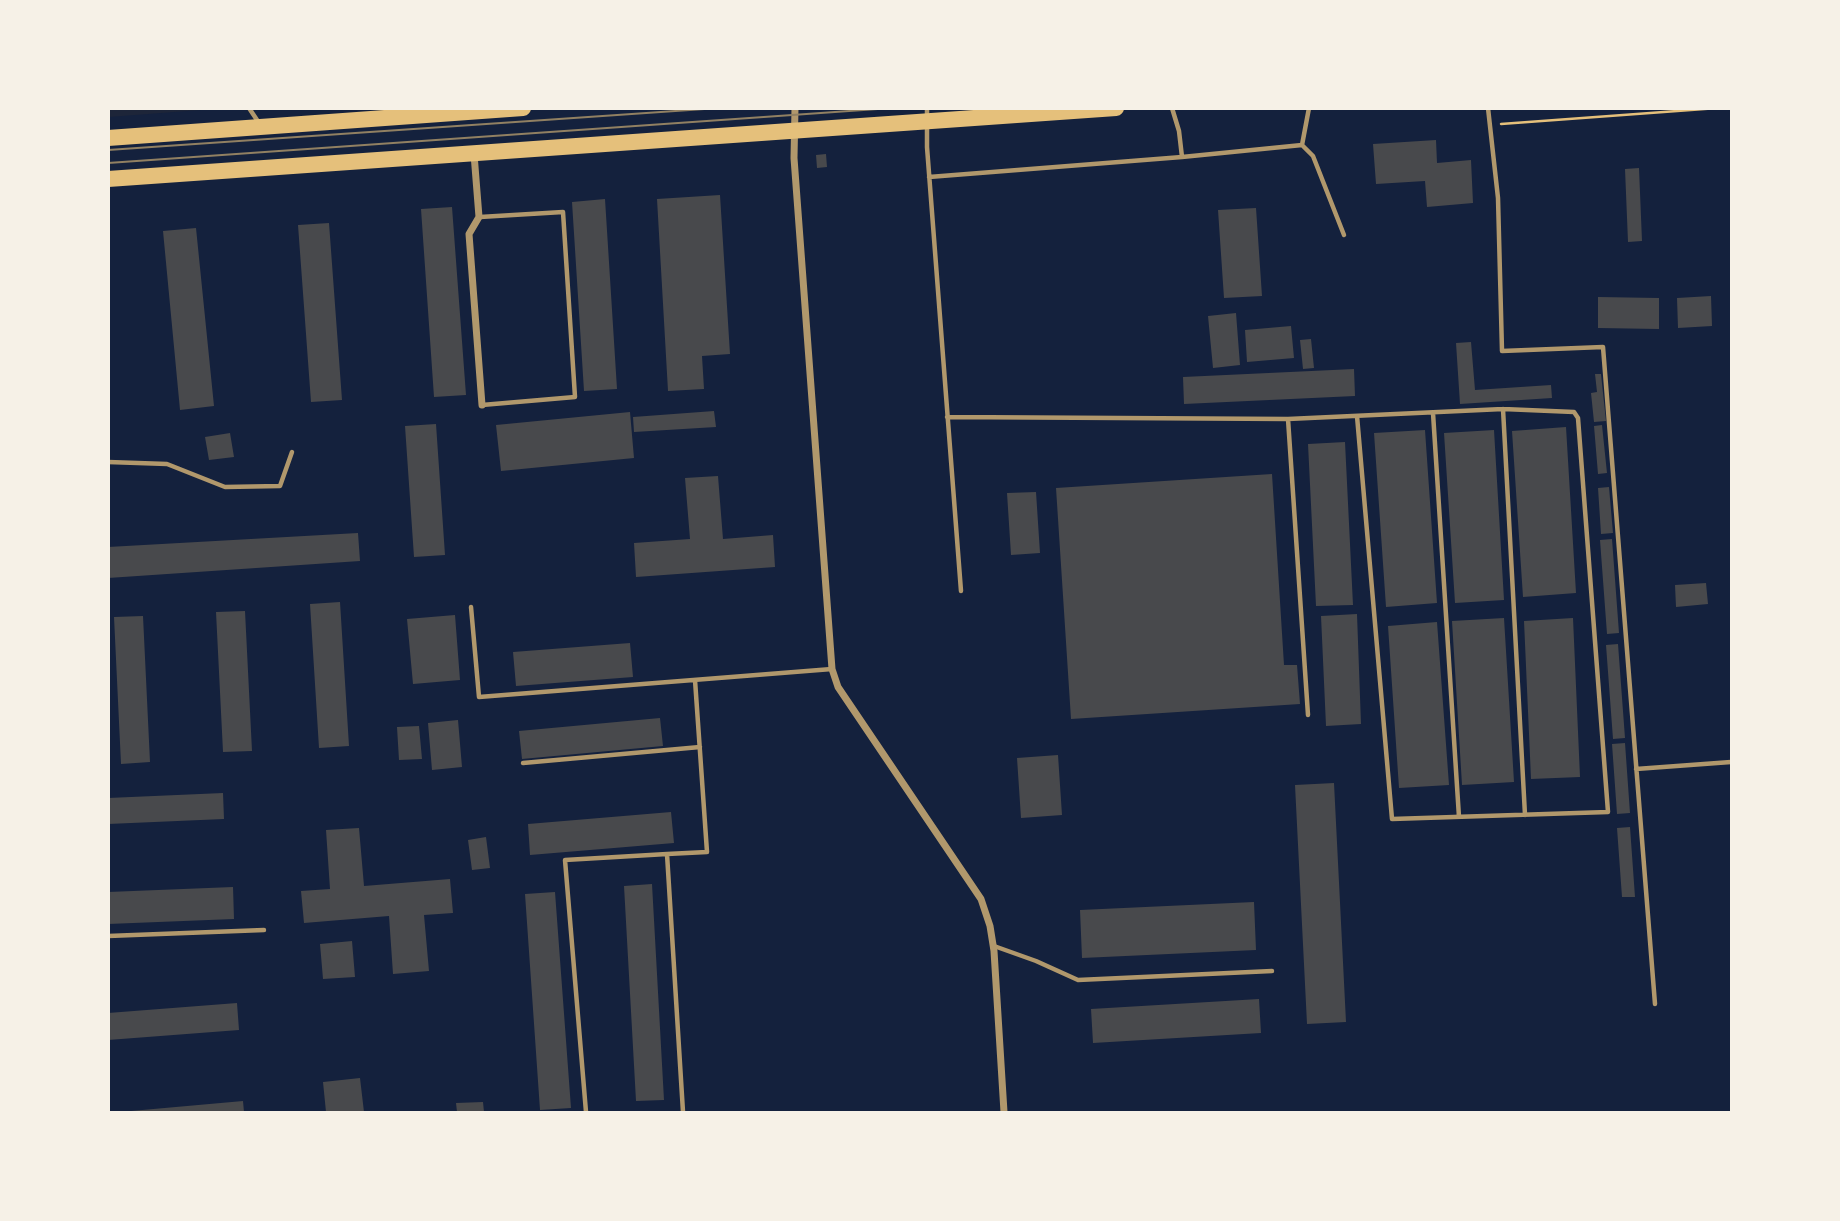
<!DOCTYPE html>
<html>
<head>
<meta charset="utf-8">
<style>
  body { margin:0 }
  #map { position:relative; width:1840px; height:1221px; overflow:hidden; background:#14213d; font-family:"IBM Plex Sans",sans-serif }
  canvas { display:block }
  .frame { position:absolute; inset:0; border:110px solid #f6f1e7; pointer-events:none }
</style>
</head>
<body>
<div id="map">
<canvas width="1840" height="1221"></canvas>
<div class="frame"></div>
</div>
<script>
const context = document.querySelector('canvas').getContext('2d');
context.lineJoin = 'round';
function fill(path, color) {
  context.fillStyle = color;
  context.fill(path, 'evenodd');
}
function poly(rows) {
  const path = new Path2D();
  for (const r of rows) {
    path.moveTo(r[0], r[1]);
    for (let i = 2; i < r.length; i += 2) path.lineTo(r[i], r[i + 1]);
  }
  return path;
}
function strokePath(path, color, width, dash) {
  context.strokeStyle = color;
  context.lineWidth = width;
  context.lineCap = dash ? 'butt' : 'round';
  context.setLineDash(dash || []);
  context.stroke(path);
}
fill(poly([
  [109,108,214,108,214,109,109,117]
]), '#1d2539');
fill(poly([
  [1436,140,1437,163,1471,160,1473,203,1427,207,1425,181,1376,184,1373,144],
  [826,154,827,167,817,168,816,155],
  [1639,168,1642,241,1628,242,1625,169],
  [720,195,730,354,702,356,704,389,668,391,657,199],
  [605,199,617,389,584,391,572,202],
  [452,207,466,395,434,397,421,209],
  [1256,208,1262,296,1224,298,1218,210],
  [329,223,342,400,311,402,298,225],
  [196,228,214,406,180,410,163,231],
  [1711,296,1712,326,1678,328,1677,298],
  [1598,297,1659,298,1659,329,1598,328],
  [1236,313,1240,365,1213,368,1208,316],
  [1291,326,1294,358,1247,362,1245,330],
  [1311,339,1314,368,1303,369,1300,340],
  [1471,342,1475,390,1551,385,1552,398,1460,404,1456,343],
  [1354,369,1355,396,1184,404,1183,377],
  [1595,374,1601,374,1606,421,1594,422,1591,393,1597,392],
  [714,411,716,427,634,432,633,417],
  [630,412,634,458,501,471,496,425],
  [436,424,445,555,414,557,405,426],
  [1602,425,1607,473,1598,474,1594,426],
  [1566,427,1576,593,1523,597,1512,431],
  [1425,430,1437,603,1386,607,1374,433],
  [1494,430,1504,600,1455,603,1444,433],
  [230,433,234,457,209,460,205,437],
  [1345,442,1353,605,1316,606,1308,444],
  [1272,474,1284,665,1297,665,1300,704,1071,719,1056,488],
  [718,476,723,539,773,535,775,567,636,577,634,543,690,539,685,478],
  [1609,487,1613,533,1601,534,1598,488],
  [1036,492,1040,553,1011,555,1007,493],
  [358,533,360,561,108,578,108,547],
  [1612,539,1619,633,1607,634,1600,540],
  [1706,583,1708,604,1676,607,1675,585],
  [340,602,349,746,319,748,310,604],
  [245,611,252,751,223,752,216,612],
  [1357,614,1361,724,1326,726,1321,616],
  [455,615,460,680,413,684,407,619],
  [143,616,150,762,121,764,114,617],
  [1504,618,1514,782,1462,785,1452,621],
  [1573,618,1580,777,1531,779,1524,621],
  [1437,622,1449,785,1399,788,1388,626],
  [630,643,633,677,516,686,513,652],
  [1618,644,1625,738,1613,739,1606,645],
  [660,718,663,746,522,759,519,731],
  [458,720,462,767,432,770,428,723],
  [419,726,422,759,399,760,397,727],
  [1625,743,1630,813,1617,814,1612,744],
  [1058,755,1062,815,1021,818,1017,758],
  [1334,783,1346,1022,1307,1024,1295,785],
  [223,793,224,819,108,824,108,798],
  [671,812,674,843,530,855,528,824],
  [1630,827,1635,897,1622,897,1617,828],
  [359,828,364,886,450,879,453,913,424,915,429,971,393,974,389,916,304,923,301,891,330,889,326,830],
  [486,837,490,868,472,870,468,840],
  [652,884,664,1100,636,1101,624,886],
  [233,887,234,919,108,924,108,892],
  [555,892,571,1108,540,1110,525,894],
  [1254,902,1256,950,1082,958,1080,910],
  [352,941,355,977,323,979,320,944],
  [1259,999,1261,1033,1093,1043,1091,1009],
  [237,1003,239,1030,108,1040,108,1013],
  [360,1078,364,1112,326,1112,323,1082],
  [243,1101,244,1112,131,1112,131,1111],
  [483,1102,484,1112,457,1112,456,1103]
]), '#48494c');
strokePath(poly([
  [1501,124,1718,108]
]), '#e5c07b', 2.5);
strokePath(poly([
  [249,108,259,123],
  [927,108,927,147,961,591],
  [1172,108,1179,131,1182,157,1302,145,1313,156,1344,235],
  [1488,108,1498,198,1502,351,1603,347,1655,1004],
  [1302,145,1309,108],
  [929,177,1182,157],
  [480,217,563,212,575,397,482,405],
  [1503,409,1525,815],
  [1433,413,1459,817],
  [947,417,1288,419,1503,409,1574,412,1578,418,1608,812,1392,819,1357,416],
  [1288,419,1308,715],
  [108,462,167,464,225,487,280,486,292,452],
  [471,607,479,697,832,669],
  [523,763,700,747],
  [1636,769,1731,762],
  [667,854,707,852,695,680],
  [108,936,264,930],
  [994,946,1036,961,1078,980,1272,971],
  [586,1112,565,860,667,854,683,1112]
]), '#b1986c', 4.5);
strokePath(poly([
  [795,108,794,158,832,669,838,687,981,899,990,926,994,951,1004,1112],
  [474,154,479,217,469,234,482,405]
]), '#b1986c', 7);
strokePath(poly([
  [108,138,523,108],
  [108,179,1116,108]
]), '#e5c07b', 16);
strokePath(poly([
  [108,150,719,108],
  [108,163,892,108]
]), '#918062', 2);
</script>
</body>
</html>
